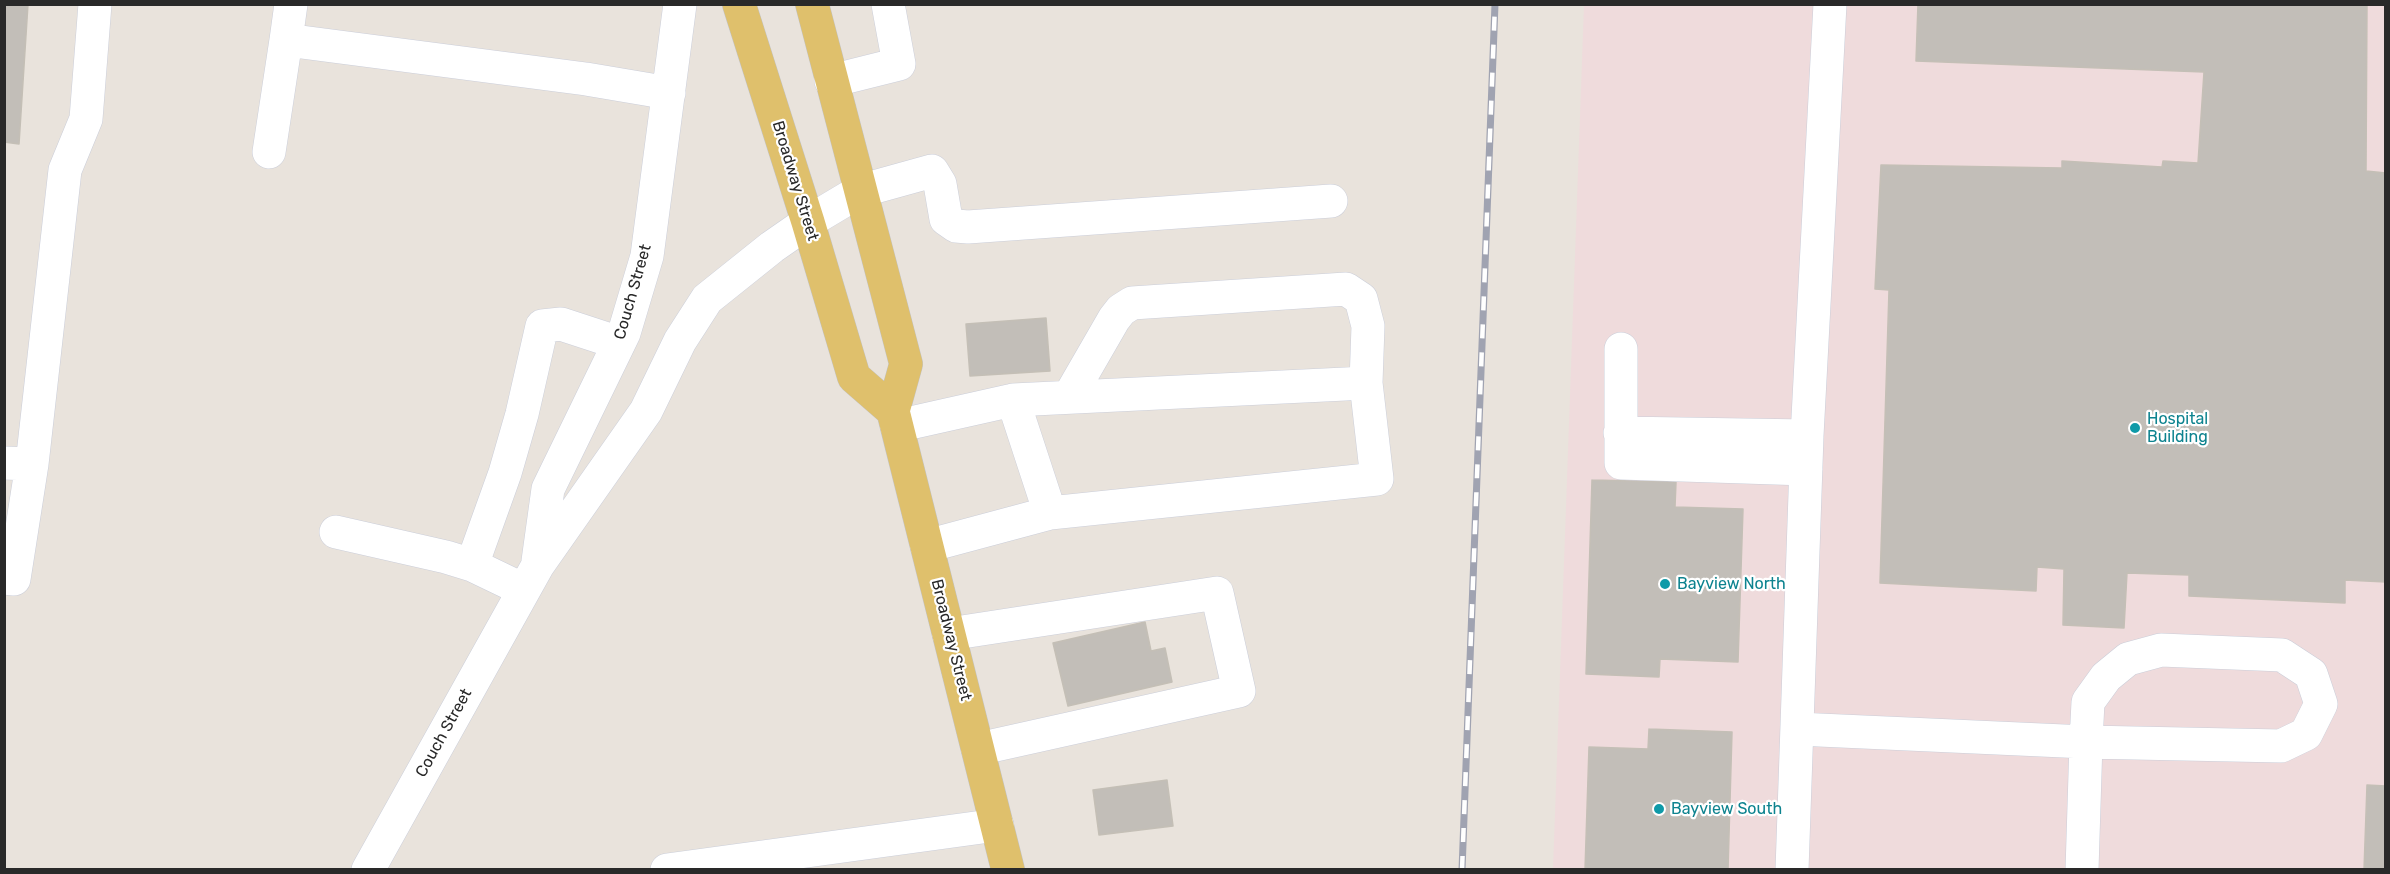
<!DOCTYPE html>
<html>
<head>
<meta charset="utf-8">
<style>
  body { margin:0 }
  #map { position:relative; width:2390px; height:874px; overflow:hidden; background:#e9e3dc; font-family:Rubik,sans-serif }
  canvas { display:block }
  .frame { position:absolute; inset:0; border:6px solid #292929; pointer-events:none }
</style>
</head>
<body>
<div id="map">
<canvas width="2390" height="874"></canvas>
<div class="frame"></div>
</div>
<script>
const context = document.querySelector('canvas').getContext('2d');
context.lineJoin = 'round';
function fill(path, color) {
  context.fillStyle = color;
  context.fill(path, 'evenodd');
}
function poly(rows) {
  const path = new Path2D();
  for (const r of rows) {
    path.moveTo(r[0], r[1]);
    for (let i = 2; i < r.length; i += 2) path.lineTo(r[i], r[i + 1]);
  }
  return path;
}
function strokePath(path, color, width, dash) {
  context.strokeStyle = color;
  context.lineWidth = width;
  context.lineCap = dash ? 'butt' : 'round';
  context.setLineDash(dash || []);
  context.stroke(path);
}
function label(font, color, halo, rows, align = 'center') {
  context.font = font + ' Rubik,sans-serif';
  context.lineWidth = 4.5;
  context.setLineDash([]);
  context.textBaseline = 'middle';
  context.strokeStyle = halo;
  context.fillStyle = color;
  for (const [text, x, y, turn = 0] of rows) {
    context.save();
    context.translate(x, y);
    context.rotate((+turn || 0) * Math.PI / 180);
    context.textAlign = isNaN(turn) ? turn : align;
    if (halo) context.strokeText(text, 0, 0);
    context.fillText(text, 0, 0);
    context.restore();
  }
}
fill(poly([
  [1584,5,2385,5,2385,869,1553,869]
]), '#efdbdc');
const building = poly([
  [4,4,28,4,19,144,4,142,4,4],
  [1918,4,2367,4,2366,171,2386,173,2386,582,2345,580,2345,603,2189,596,2189,575,2127,573,2124,628,2063,625,2064,569,2037,567,2036,591,1880,583,1889,290,1875,289,1881,165,2062,168,2062,161,2162,167,2163,161,2198,163,2204,72,1916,61,1918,4],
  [1046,318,1050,371,970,376,966,324,1046,318],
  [1592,480,1676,482,1675,507,1743,509,1738,662,1660,659,1659,677,1586,674,1592,480],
  [1145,622,1151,651,1165,648,1172,682,1068,706,1053,643,1145,622],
  [1649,729,1732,732,1728,870,1585,870,1589,747,1648,749,1649,729],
  [1167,780,1173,826,1099,835,1093,790,1167,780],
  [2367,785,2386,786,2386,870,2364,870,2367,785]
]);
fill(building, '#c2beb8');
strokePath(building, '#c4bfb6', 1.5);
const minor = poly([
  [286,40,291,4],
  [831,81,899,64,888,4],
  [269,152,286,40,586,79,669,93],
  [1621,349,1621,463,1806,469],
  [1069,397,1114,319,1121,310,1132,303,1346,289,1361,299,1368,326,1366,383],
  [1013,400,1366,383,1377,479,1050,513],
  [897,426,1013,400,1050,513,927,546],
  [1620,433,1807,436],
  [4,463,32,464],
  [336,532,446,557,472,565,524,590],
  [538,561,548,489,624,333,647,256,680,4],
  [472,565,505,473,522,414,542,326,561,324,619,343],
  [4,578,14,579,32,464,65,170,86,119,95,4],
  [949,634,1217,593,1239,691,978,749],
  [1797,729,2086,742,2281,746,2306,734,2321,704,2311,674,2282,655,2161,650,2128,659,2106,677,2088,702,2086,742,2082,870],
  [368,870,538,565,646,411,680,341,707,299,772,247,808,222,860,191,932,171,940,184,946,219,956,226,968,227,1331,201],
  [667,870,997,825],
  [1792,870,1807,436,1830,4]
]);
const major = poly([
  [739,4,808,222,854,377,893,411],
  [812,4,906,364,893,411,1008,870]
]);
strokePath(minor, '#cbced9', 34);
strokePath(major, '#c3c3c3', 34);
strokePath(minor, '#fff', 33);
strokePath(major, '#dfc06c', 33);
const rail = poly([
  [1462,870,1495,4]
]);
strokePath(rail, '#a0a3b1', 7);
strokePath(rail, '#fff', 4.5, [14]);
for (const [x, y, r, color] of [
  [2135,428,6,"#0f9aa8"],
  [1665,584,6,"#0f9aa8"],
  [1659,809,6,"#0f9aa8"]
]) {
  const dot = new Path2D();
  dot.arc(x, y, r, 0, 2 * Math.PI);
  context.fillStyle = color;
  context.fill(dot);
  strokePath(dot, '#fff', 2);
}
label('16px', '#292929', '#fff', [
  ["Broadway Street",795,181,73],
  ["Couch Street",633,292,-74],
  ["Broadway Street",951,640,76],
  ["Couch Street",444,733,-61]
]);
label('16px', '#0d838f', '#fff', [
  ["Hospital",2147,419],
  ["Building",2147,437],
  ["Bayview North",1677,584],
  ["Bayview South",1671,809]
], 'left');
</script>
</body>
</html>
